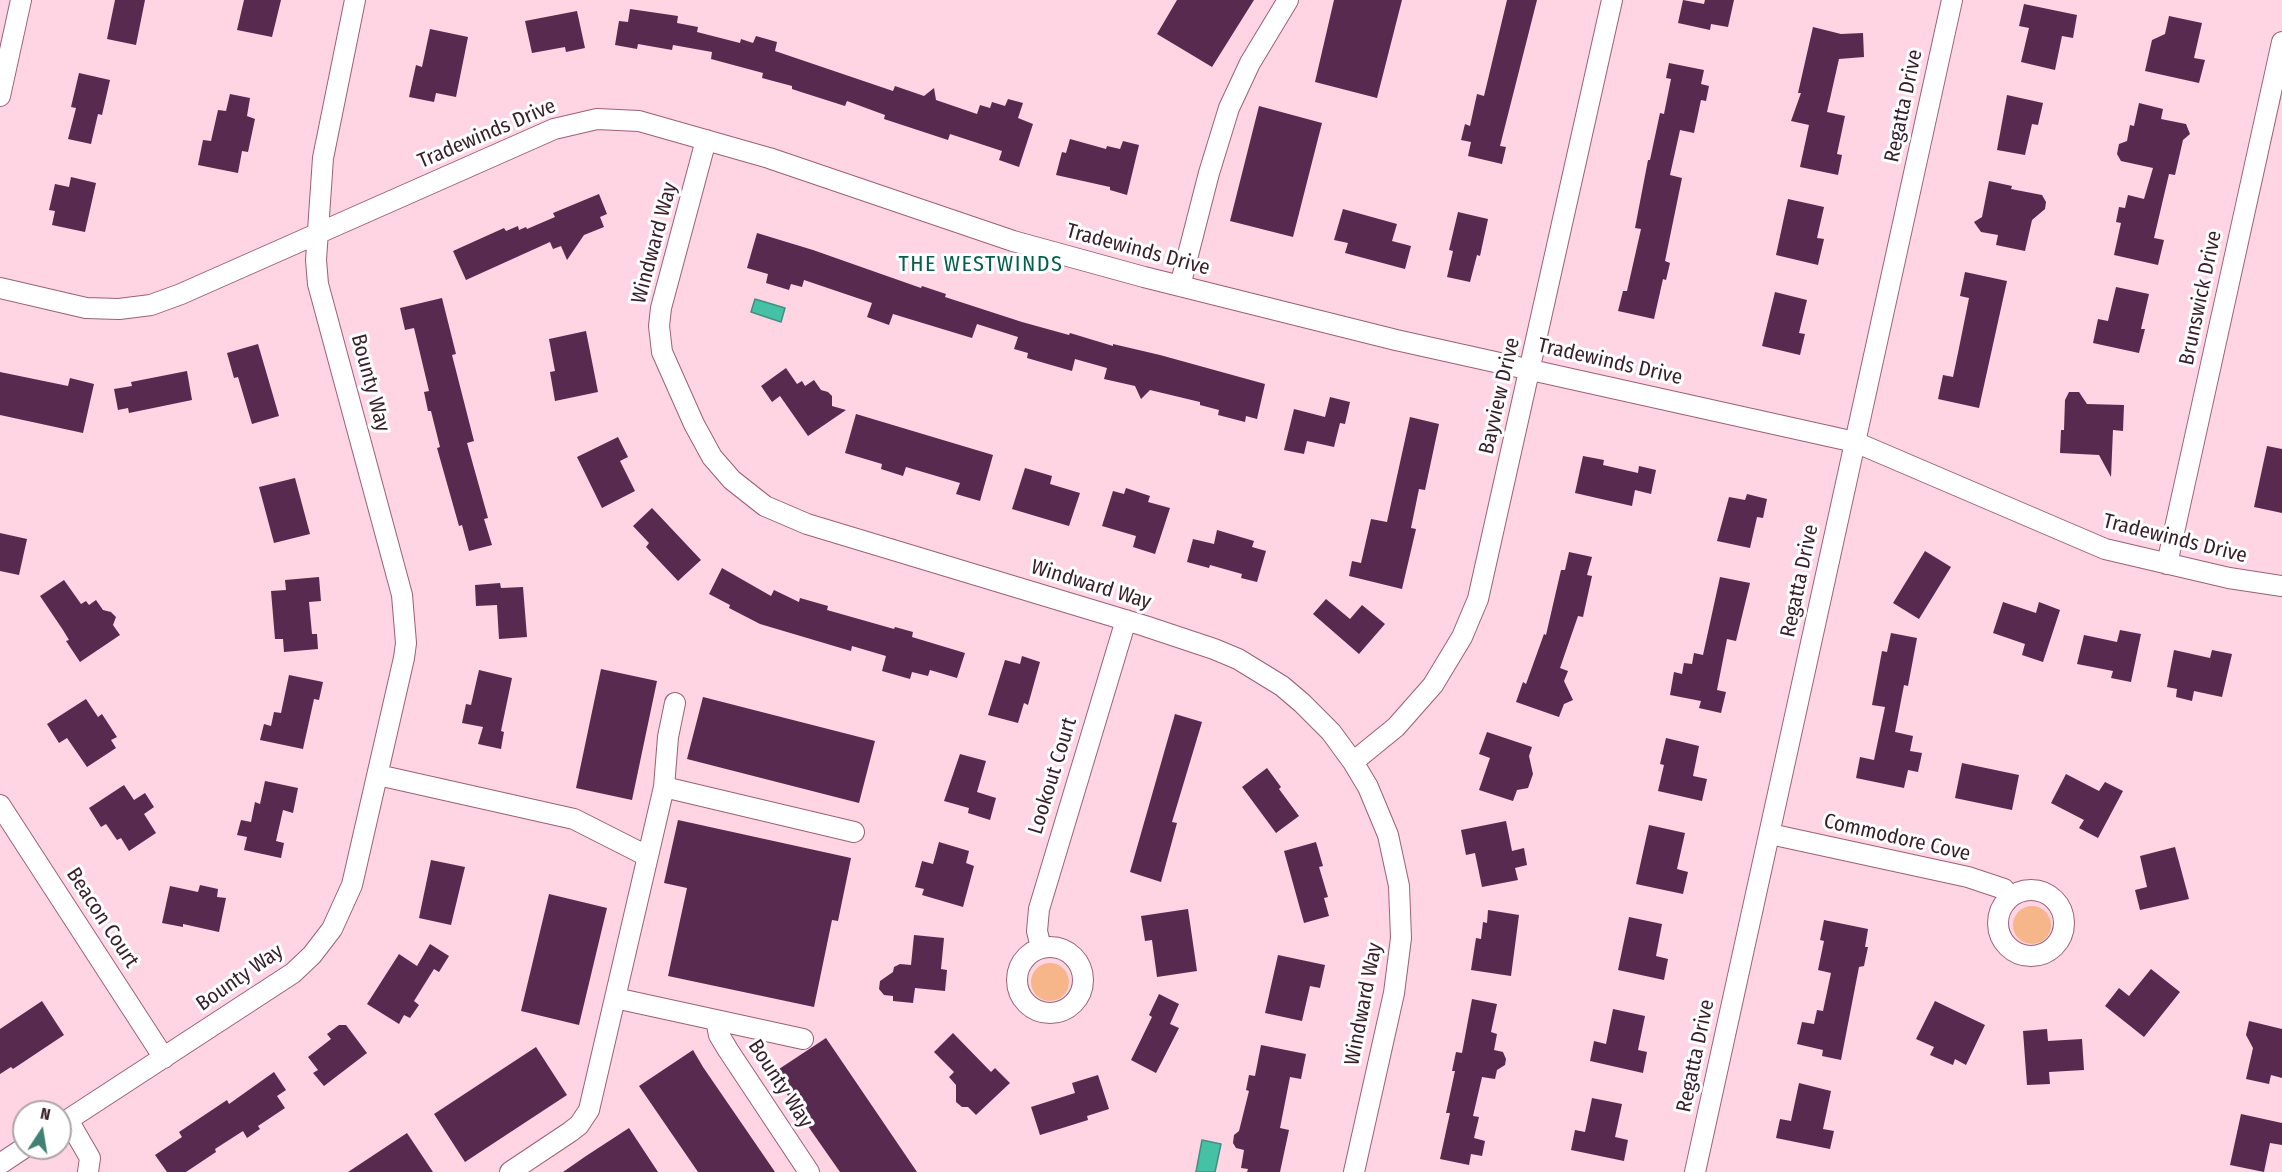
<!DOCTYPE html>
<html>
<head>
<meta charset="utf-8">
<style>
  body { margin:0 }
  #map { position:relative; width:2282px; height:1172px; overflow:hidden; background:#ffd4e3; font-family:"Fira Sans Condensed",sans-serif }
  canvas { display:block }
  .north { position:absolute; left:12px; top:1100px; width:60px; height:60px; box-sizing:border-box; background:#fff; border:2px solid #afa5a9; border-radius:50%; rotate:12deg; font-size:16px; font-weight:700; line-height:24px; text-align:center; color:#381e28 }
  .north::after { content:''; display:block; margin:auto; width:21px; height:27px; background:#408171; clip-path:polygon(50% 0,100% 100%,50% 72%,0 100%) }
</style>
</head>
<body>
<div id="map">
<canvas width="2282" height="1172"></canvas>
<div class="north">N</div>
</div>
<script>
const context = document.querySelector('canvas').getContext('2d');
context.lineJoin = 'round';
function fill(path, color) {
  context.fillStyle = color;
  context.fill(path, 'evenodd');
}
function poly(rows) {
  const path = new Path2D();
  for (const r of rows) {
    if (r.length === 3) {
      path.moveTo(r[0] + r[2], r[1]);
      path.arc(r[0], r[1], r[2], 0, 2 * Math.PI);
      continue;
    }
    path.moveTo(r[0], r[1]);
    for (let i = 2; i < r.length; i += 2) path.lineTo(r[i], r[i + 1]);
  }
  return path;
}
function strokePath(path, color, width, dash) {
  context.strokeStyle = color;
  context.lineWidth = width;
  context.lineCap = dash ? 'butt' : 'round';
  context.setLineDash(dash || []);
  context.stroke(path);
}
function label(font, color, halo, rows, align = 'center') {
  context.font = font + ' "Fira Sans Condensed",sans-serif';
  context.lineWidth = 6;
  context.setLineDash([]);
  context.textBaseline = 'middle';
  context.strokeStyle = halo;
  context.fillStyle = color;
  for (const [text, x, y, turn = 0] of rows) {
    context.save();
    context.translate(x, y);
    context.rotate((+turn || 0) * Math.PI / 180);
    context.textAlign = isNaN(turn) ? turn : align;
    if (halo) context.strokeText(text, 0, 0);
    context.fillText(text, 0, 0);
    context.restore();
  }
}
fill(poly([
  [2032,925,19],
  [1050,982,19]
]), '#f7b68a');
const water = poly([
  [755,299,785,308,781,322,751,312,755,299],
  [1202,1140,1221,1144,1215,1172,1196,1172,1202,1140]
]);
fill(water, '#45c1a5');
strokePath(water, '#419080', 1.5);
fill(poly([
  [115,0,145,0,136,45,107,39],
  [244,0,281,0,272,37,237,30],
  [1177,0,1254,0,1212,67,1157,34],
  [1334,0,1402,0,1377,98,1315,82],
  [1507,0,1537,0,1500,146,1506,147,1502,164,1468,156,1471,142,1461,140,1465,124,1470,126,1477,94,1484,96],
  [1683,0,1704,4,1705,0,1734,0,1728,27,1711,24,1710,30,1678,23],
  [2024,4,2077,15,2073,38,2062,36,2055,70,2021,62,2029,28,2019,26],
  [630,9,678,16,677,23,698,27,697,32,740,43,741,39,753,43,756,36,777,42,775,51,893,91,895,86,924,96,934,88,936,100,977,114,980,105,990,108,992,102,1005,106,1008,99,1023,103,1018,118,1033,124,1019,167,999,160,1002,151,950,134,948,140,884,119,885,115,847,101,845,106,801,92,792,89,792,86,762,78,763,73,711,59,712,52,673,45,672,50,638,44,637,49,615,45,619,21,628,22],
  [577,11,585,48,566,52,565,47,532,53,525,21],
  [2169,16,2202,23,2194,58,2205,60,2199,83,2145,71,2152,40,2165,34],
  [1813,27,1841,34,1863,33,1864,57,1839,59,1827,112,1845,116,1837,154,1842,155,1838,175,1800,167,1809,125,1791,121,1801,93,1798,93],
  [430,29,468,37,456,97,436,93,434,102,409,97,416,65,422,67],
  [1669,63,1704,70,1701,84,1709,86,1706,101,1701,100,1694,133,1680,130,1670,175,1682,178,1665,261,1670,263,1666,280,1663,279,1654,319,1618,311,1623,291,1627,291,1641,229,1635,228,1648,160,1650,160,1660,113,1664,114,1671,79,1666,78],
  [79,73,110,80,102,115,98,114,91,144,68,139,76,108,71,107],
  [230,94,250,98,247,116,255,119,248,152,242,151,238,173,198,165,203,140,211,141,218,110,226,111],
  [2007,95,2043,103,2038,125,2032,124,2025,155,1997,150],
  [2139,103,2163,109,2161,119,2186,124,2190,134,2183,140,2175,175,2169,174,2154,238,2164,240,2158,265,2114,255,2121,223,2116,222,2119,207,2125,208,2128,195,2144,199,2153,168,2121,161,2117,154,2119,144,2127,141,2130,125,2134,126],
  [1259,106,1322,123,1293,237,1230,221],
  [1070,139,1106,149,1107,146,1120,149,1123,141,1139,145,1127,195,1110,190,1110,187,1056,175,1062,152,1066,153],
  [71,177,96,183,85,232,52,225,55,211,49,210,55,184,69,187],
  [1989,181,2012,186,2011,189,2042,195,2046,202,2045,209,2032,220,2025,251,1996,245,1998,235,1981,232,1974,222,1982,217],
  [599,194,607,214,600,217,604,227,584,235,567,260,561,246,553,249,550,242,466,280,453,251,504,228,506,231,518,226,519,230,526,227,527,229,555,217,553,213],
  [1788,199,1824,207,1817,238,1824,239,1818,265,1776,255],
  [1343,209,1397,224,1392,241,1411,246,1405,269,1345,253,1348,243,1334,240],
  [1458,212,1488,219,1480,256,1477,255,1470,282,1447,277,1453,251,1449,250],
  [757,233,813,250,921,288,922,286,946,294,945,297,1022,322,1069,335,1070,333,1113,346,1113,344,1160,355,1265,384,1257,419,1246,416,1245,422,1218,415,1219,410,1200,405,1200,402,1150,390,1141,399,1135,386,1104,379,1107,368,1075,359,1072,371,1027,358,1028,353,1014,349,1018,337,977,324,972,338,893,314,889,325,867,317,872,303,804,280,802,287,791,284,789,290,766,283,768,274,747,268],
  [1965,272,2007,281,1979,408,1938,399,1943,375,1953,377,1959,348,1969,298,1960,296],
  [2116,287,2149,294,2141,329,2145,329,2139,353,2093,343,2098,319,2108,321],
  [1775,292,1807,300,1799,333,1805,334,1800,355,1762,346],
  [442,298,456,354,452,355,474,441,467,443,488,518,484,519,492,545,469,551,462,525,459,526,437,448,440,447,431,411,428,411,424,392,429,391,414,328,405,330,400,308],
  [586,331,598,392,555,401,550,372,555,371,549,339],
  [258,344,279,416,252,424,238,377,234,378,227,353],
  [786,368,797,384,802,381,805,386,814,380,821,390,828,392,832,396,832,406,846,410,808,436,780,396,772,402,761,386],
  [187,371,192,400,129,413,128,408,118,410,114,389,132,386,131,382],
  [0,372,68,386,70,378,94,384,83,433,0,415],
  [2069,392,2079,392,2087,404,2124,405,2123,431,2113,430,2111,477,2099,455,2060,453,2061,430,2064,430,2065,400],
  [1330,397,1350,402,1345,424,1340,423,1334,447,1307,441,1304,454,1284,450,1294,409,1325,417],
  [856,414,993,455,980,501,956,494,960,483,906,467,903,476,881,469,882,464,845,453],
  [1410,417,1439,424,1425,490,1419,489,1411,528,1416,529,1402,589,1349,576,1352,561,1361,563,1371,519,1387,522],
  [618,437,628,457,620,461,635,491,602,508,577,457],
  [2267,446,2282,449,2282,513,2254,507],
  [1583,456,1604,460,1603,465,1638,473,1639,466,1656,470,1651,494,1635,490,1632,506,1575,493],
  [1025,468,1052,476,1050,484,1080,493,1069,526,1012,509],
  [295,478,310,534,274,543,259,487],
  [1126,488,1150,496,1148,502,1170,508,1155,554,1133,547,1136,536,1102,526,1113,491,1124,494],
  [1747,494,1767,499,1763,518,1757,517,1750,548,1717,541,1729,497,1745,500],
  [652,508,701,560,678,581,646,547,649,543,633,526],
  [1217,530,1254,541,1252,547,1266,551,1257,582,1241,578,1242,574,1210,565,1209,568,1187,562,1193,539,1214,544],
  [0,533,27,539,19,575,0,571],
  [1925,551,1951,567,1919,619,1893,603],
  [1569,552,1592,557,1587,575,1592,576,1583,617,1578,616,1560,668,1568,671,1564,681,1573,700,1564,704,1559,717,1516,702,1523,682,1526,684,1544,634,1546,635,1561,570,1565,570],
  [722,568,771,596,774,590,799,602,800,598,828,606,827,610,894,629,895,627,913,632,912,637,965,653,957,678,930,670,928,676,912,672,910,679,882,671,886,656,852,646,851,651,760,624,729,608,730,605,709,594],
  [319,577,321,601,309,602,312,634,317,634,318,649,284,652,283,639,275,639,271,591,286,590,285,580],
  [1720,577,1750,583,1736,641,1727,639,1717,690,1726,692,1721,713,1699,708,1701,701,1670,695,1674,672,1682,674,1684,663,1692,664,1694,653,1703,655],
  [64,580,81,604,86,601,89,605,96,600,103,610,111,612,116,617,113,625,120,635,80,662,66,641,69,640,63,630,40,596],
  [500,583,501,588,523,587,527,637,499,639,497,605,476,606,475,585],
  [1326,599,1350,619,1362,605,1385,624,1359,654,1313,614],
  [2003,602,2036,613,2039,602,2060,610,2043,662,2022,655,2025,644,1993,633],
  [2120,630,2141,634,2131,682,2111,678,2113,671,2077,664,2084,635,2117,642],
  [1891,633,1917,638,1908,686,1904,685,1895,732,1913,736,1910,751,1922,753,1918,772,1908,770,1904,788,1856,778,1860,757,1874,760,1885,707,1872,705,1882,651,1887,652],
  [2174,650,2210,658,2212,650,2232,654,2222,697,2194,691,2192,701,2176,697,2177,689,2167,687],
  [1022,656,1040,662,1028,705,1024,703,1018,723,988,715,1005,660,1020,664],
  [601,669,657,681,632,800,576,788],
  [479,670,512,678,501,731,504,732,501,749,478,744,483,727,462,723,466,704,471,705],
  [289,675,323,682,319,700,314,699,303,749,260,740,264,724,271,726,274,712,281,713],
  [703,697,875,741,859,803,687,759],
  [86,699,98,717,102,714,117,737,111,740,116,748,87,767,67,738,59,743,47,724],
  [1175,714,1202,722,1172,822,1177,823,1161,882,1130,872],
  [1487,732,1532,747,1529,756,1533,774,1528,788,1517,790,1513,801,1479,790,1490,758,1479,754],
  [1666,738,1699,746,1693,776,1707,779,1702,801,1658,791,1664,765,1660,764],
  [960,754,986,761,977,792,996,798,990,820,968,813,969,808,944,801],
  [1962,763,2019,775,2012,810,1955,798],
  [1267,768,1281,787,1279,789,1299,816,1276,833,1242,787],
  [2066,774,2099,791,2105,782,2123,791,2098,838,2079,828,2084,820,2051,803],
  [265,781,298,788,293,813,283,810,276,841,284,843,281,858,244,850,247,837,237,835,241,820,251,822,255,802,260,804],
  [124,785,134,800,145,793,154,807,144,814,156,833,129,851,121,838,117,840,106,824,101,827,89,808],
  [678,820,851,858,838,921,832,920,814,1007,668,976,687,888,664,883],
  [1506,821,1512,851,1524,848,1527,865,1515,868,1518,880,1482,887,1475,853,1466,855,1461,830],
  [1649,825,1685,833,1677,869,1688,872,1683,894,1636,884],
  [939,842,969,851,966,863,974,866,963,907,922,895,924,889,915,887,922,861,933,864],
  [1316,842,1323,866,1319,867,1328,897,1324,898,1329,916,1304,923,1284,851],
  [2175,847,2189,899,2140,910,2135,890,2147,887,2140,856],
  [431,860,465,867,451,925,419,918],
  [200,885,218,889,217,897,226,898,219,932,183,924,183,927,162,923,170,886,198,892],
  [549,894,607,908,579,1025,521,1011],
  [1188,909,1197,971,1157,977,1152,940,1145,941,1141,916],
  [1488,910,1519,915,1511,976,1471,970,1476,938,1481,939,1483,922,1487,923],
  [1629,917,1662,924,1656,956,1668,959,1664,980,1618,970],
  [1824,920,1868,929,1865,947,1868,947,1864,966,1859,967,1841,1060,1822,1056,1823,1050,1797,1044,1802,1022,1814,1024,1817,1010,1823,1011,1831,973,1818,970,1824,941,1820,940],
  [914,935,944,938,941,969,947,970,945,991,915,988,913,1003,893,1001,893,996,884,995,879,989,880,981,893,972,894,967,900,964,911,965],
  [430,944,449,956,439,972,434,969,414,1001,419,1005,410,1018,404,1015,399,1024,367,1004,399,954,417,966],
  [1278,955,1325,965,1320,988,1310,986,1302,1021,1265,1013],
  [2151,969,2180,992,2144,1037,2105,1006,2119,988,2129,996],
  [1159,994,1179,1004,1170,1024,1179,1028,1156,1073,1131,1060,1152,1017,1149,1015],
  [1472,999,1497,1004,1491,1032,1497,1034,1494,1050,1503,1052,1506,1059,1505,1065,1497,1070,1495,1079,1482,1077,1473,1116,1479,1117,1474,1138,1485,1141,1482,1156,1471,1154,1469,1165,1440,1159,1450,1113,1446,1113,1455,1071,1452,1071,1456,1052,1462,1053],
  [42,1001,64,1035,13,1069,11,1067,0,1074,0,1029],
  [1935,1001,1985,1025,1966,1065,1955,1059,1953,1065,1930,1055,1934,1047,1916,1039],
  [1613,1009,1645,1016,1638,1050,1647,1052,1643,1073,1590,1061,1594,1041,1606,1044],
  [2249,1021,2282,1029,2282,1078,2271,1075,2269,1084,2246,1079,2253,1048,2246,1035],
  [339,1025,346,1025,367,1053,324,1086,313,1073,318,1070,308,1057,331,1039,327,1034],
  [2047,1029,2048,1041,2082,1039,2084,1070,2049,1072,2050,1084,2027,1085,2023,1031],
  [953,1033,991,1072,995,1068,1010,1083,976,1115,968,1107,962,1107,956,1102,956,1085,949,1077,954,1072,934,1052],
  [826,1038,917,1172,840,1172,812,1132,773,1073],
  [1261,1045,1306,1054,1301,1079,1290,1077,1280,1128,1289,1130,1280,1172,1247,1172,1248,1169,1241,1168,1244,1150,1236,1148,1233,1143,1234,1135,1239,1131,1249,1091,1246,1090,1249,1075,1255,1076],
  [536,1047,567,1095,465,1162,434,1114],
  [693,1050,703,1067,775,1172,698,1172,639,1086],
  [274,1072,286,1090,277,1096,285,1108,258,1126,260,1129,247,1138,243,1131,215,1149,216,1152,186,1172,167,1172,155,1155,182,1137,179,1132,227,1100,229,1104],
  [1098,1075,1109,1109,1087,1116,1088,1120,1040,1135,1031,1107,1075,1093,1072,1083],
  [1799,1083,1831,1091,1823,1129,1834,1131,1830,1149,1776,1138,1780,1119,1791,1121],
  [1592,1098,1622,1104,1615,1137,1628,1140,1624,1161,1571,1150,1575,1130,1585,1132],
  [2241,1114,2282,1123,2282,1145,2270,1143,2264,1172,2230,1165],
  [629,1128,658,1172,563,1172,586,1156],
  [407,1133,433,1172,348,1172]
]), '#582a4f');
const minor = poly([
  [0,96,21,0],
  [706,140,661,308,659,326,662,352,694,424,712,457,732,480,765,506,807,524,1145,626,1214,649,1238,659,1282,686,1302,703,1331,732,1353,762,1368,787,1388,835,1399,886,1401,938,1394,993,1354,1172],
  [1180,286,1209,173,1229,108,1250,63,1288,0],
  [0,288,86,308,119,309,151,305,181,294,554,129,597,119,639,121,769,158,1013,241,1144,277,1396,340,1855,442,2105,549,2229,578,2282,586],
  [2167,564,2282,42],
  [1353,762,1396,727,1433,685,1462,637,1478,599,1612,0],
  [378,775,574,819,647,856],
  [664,787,854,832],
  [0,805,164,1058],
  [1770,834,1968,877,2004,889,2010,897],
  [2031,923,33],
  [1050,980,33],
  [1041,948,1037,931,1039,909,1126,620],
  [615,998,803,1039],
  [716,1020,719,1035,728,1050,809,1172],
  [68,1120,90,1158,88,1172],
  [60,1125,293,973,312,955,332,929,352,885,404,658,406,643,402,595,318,284,316,260,323,158,355,0],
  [0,1164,24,1148],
  [510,1172,570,1132,579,1125,589,1110,664,787,668,737,675,703],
  [1695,1172,1952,0]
]);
strokePath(minor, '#9d5f77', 22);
strokePath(minor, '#fff', 20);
label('21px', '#381e28', '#fff', [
  ["Regatta Drive",1904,106,-78],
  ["Tradewinds Drive",487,134,-23],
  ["Windward Way",655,243,-75],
  ["Tradewinds Drive",1138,250,15],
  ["Brunswick Drive",2201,298,-78],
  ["Tradewinds Drive",1610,362,13],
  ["Bounty Way",370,383,75],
  ["Bayview Drive",1500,396,-77],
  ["Tradewinds Drive",2175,539,14],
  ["Regatta Drive",1800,581,-78],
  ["Windward Way",1091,585,17],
  ["Lookout Court",1053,776,-73],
  ["Commodore Cove",1897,838,13],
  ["Beacon Court",102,918,57],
  ["Bounty Way",240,978,-35],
  ["Windward Way",1364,1004,-79],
  ["Regatta Drive",1696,1056,-78],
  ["Bounty Way",780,1084,57]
]);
context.letterSpacing = '1.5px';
label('22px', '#055f4e', '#fff', [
  ["THE WESTWINDS",981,265]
]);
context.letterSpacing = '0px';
</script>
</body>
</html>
